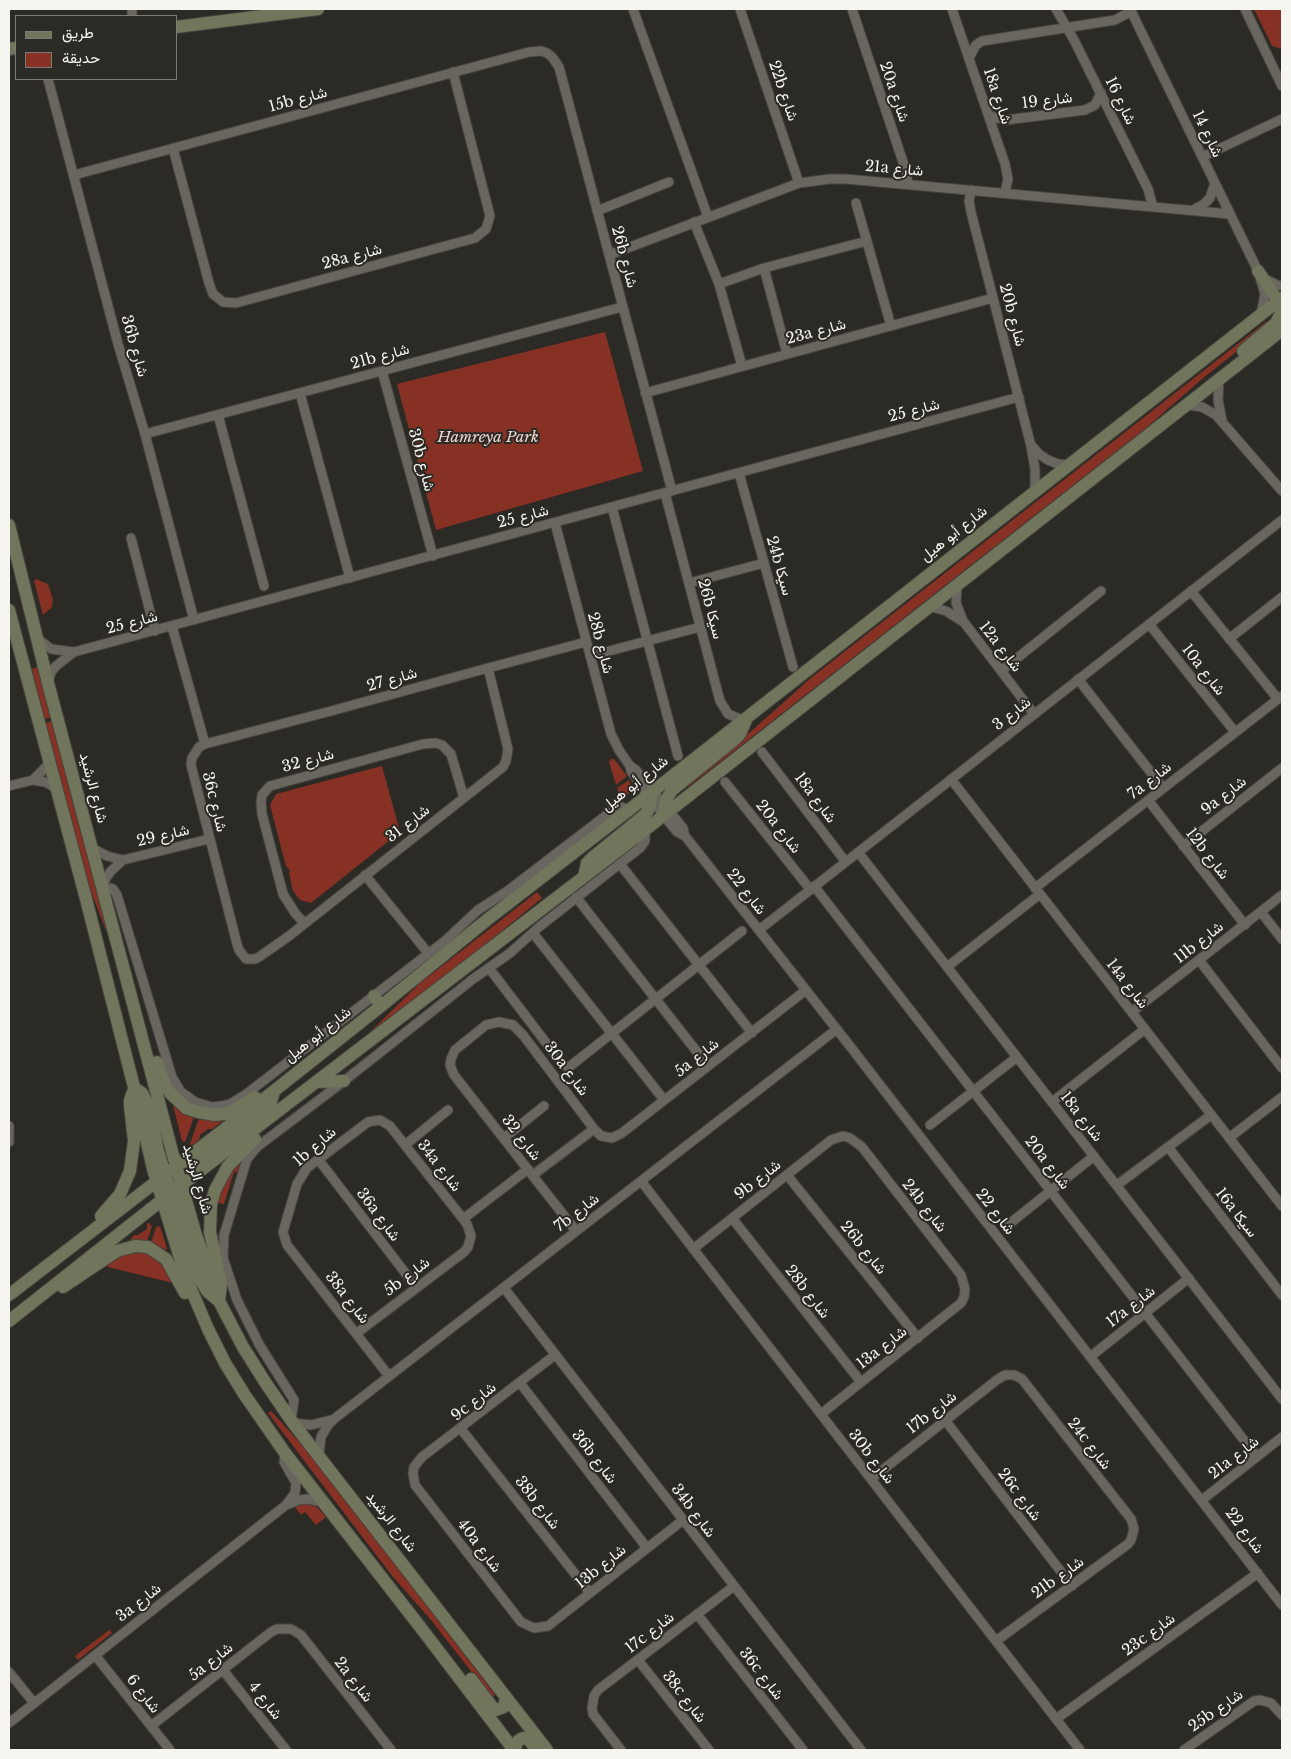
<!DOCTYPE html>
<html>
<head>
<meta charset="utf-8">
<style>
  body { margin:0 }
  #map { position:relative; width:1291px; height:1759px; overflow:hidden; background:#2c2a24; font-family:"Libre Baskerville",Vazirmatn,serif }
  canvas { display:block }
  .frame { position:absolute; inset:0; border:10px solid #f6f5f0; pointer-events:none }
  .legend { position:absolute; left:15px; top:15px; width:162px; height:65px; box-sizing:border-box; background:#2c2a24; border:1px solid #7d7b76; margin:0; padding:6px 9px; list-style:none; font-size:15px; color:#f6f5f0 }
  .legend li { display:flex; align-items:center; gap:10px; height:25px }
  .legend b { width:25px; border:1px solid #7d7b76 }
</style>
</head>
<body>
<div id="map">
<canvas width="1291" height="1759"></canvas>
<div class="frame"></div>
<ul class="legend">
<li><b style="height:6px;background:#70755b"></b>طريق</li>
<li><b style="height:14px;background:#873124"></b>حديقة</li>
</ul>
</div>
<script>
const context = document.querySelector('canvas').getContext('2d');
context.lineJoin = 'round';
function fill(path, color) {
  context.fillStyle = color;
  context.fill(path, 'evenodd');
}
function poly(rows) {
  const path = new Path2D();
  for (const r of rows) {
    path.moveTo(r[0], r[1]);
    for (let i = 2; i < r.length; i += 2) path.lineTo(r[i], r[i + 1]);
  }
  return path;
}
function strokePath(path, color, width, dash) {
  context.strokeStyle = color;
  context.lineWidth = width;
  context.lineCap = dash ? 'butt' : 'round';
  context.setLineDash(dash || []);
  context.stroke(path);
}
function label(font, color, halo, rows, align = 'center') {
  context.font = font + ' "Libre Baskerville",Vazirmatn,serif';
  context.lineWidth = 4;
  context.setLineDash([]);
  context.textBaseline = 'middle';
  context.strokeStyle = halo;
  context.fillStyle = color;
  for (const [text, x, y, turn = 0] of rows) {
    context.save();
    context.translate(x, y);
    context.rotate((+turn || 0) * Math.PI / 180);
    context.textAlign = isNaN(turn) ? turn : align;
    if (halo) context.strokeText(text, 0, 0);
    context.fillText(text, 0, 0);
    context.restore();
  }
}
fill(poly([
  [1254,9,1282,9,1282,49,1272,46],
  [1267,321,1270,325,1202,379,1146,428,688,787,686,784,747,735,812,677],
  [605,332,643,471,436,530,397,384],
  [36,579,48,584,53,600,52,607,43,615,34,581],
  [38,667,52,717,45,719,32,669],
  [52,721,109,938,90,889,45,723],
  [611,759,614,759,627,776,616,785,609,762],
  [382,766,400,832,311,903,300,900,293,891,289,873,290,870,286,866,270,805,276,794],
  [629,780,631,785,630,791,626,798,621,799,620,798,617,788],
  [537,892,542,898,443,979,365,1039,367,1035,419,984],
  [173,1105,194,1117,185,1142,182,1141],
  [199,1118,213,1121,224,1120,212,1129,208,1129,200,1135,199,1140,191,1146,190,1144],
  [245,1156,238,1174,235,1171,233,1175,224,1204,217,1203,227,1176],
  [149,1223,152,1226,147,1241,130,1240,134,1235,138,1235,147,1229,147,1224],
  [160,1226,167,1249,166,1250,151,1243,156,1227],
  [134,1251,146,1253,160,1262,173,1283,108,1267,106,1264,117,1257],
  [271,1411,313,1457,342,1494,495,1695,492,1698,431,1620,393,1577,309,1467,268,1413],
  [303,1504,315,1505,326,1517,316,1525,305,1512,301,1515,295,1507],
  [109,1630,112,1633,78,1660,75,1656]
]), '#873124');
const street = poly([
  [132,9,132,16],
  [633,9,708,217],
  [740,9,799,183],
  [852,9,906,171,908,184],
  [952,9,1005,164,1008,179,1005,193],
  [1056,9,1074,40,1148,189,1153,207],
  [1130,9,1258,271,1265,294,1261,314],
  [1245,9,1282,86],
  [969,58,976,45,982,41,1115,20,1132,11],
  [48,79,118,344,145,434,194,620],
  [988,114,993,117,1006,120,1085,110,1095,105,1101,93],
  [173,148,209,283,213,294,223,302,236,303,475,238,486,229,490,216,453,72],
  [1202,157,1282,119],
  [74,175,529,52,541,51,547,53,552,57,559,67,672,491],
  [971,190,969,201,971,212,1031,446,1035,469,1035,492],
  [856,203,891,326],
  [1193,210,1204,204,1210,198,1215,183],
  [597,211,669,182],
  [694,222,719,284,742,366],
  [609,255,799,183,830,179,846,179,1230,214],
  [764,268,787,354],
  [1265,279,1277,285,1282,286],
  [719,284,764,268,867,241],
  [382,371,433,556],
  [1219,380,1218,400,1222,420],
  [300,393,350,578],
  [645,393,993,298],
  [1187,405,1202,407,1216,415,1282,491],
  [218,415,264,586],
  [145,434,622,307],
  [1032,446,1039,454,1048,460,1058,464,1069,465],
  [739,473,793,667],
  [665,493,720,701,728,714,743,720],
  [612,507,678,756],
  [555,523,611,734,619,750,630,766,631,771,647,795,677,832,685,836],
  [131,538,155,631],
  [689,583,764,563],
  [957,585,956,603,963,621,1034,714],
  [1191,591,1278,699],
  [928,606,946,611,962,621],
  [1149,624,1235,732],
  [172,626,205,744],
  [37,638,51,649,74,652,1019,397],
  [1229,639,1282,597],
  [590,656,700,627],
  [488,668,508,749,506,761,503,767,289,936,259,957,255,959,246,959,239,950,237,944,191,765,192,758,199,747,205,744,331,711,488,668,586,642],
  [1001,671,1101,591],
  [1078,679,1163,788],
  [48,683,51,672,56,666,74,652],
  [762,752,845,861],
  [630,766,636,770,683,828,685,836,689,841,853,1050,1282,1605],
  [951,779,1282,1206],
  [33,780,45,782,56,788],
  [725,782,810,889],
  [9,786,33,780,49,764],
  [1148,800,1245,925],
  [1183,846,1282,768],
  [92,848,107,856,123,860,209,839],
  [858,852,1282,1399],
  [123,860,111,871,106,878,103,887,113,889,117,895,172,1077,181,1092,195,1102,212,1107,221,1106,230,1104,245,1095,446,940,478,910,506,892,613,810,622,807,629,810],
  [620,864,752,1033],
  [365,875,428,953],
  [814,886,1257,1457],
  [1035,888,1282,696],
  [576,897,708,1066],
  [1261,912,1282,939],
  [304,923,295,913,283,894,262,814,261,802,262,795,270,786,423,744,436,743,442,745,451,754,464,798],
  [759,930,1282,520],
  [533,933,664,1100],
  [1199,960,1282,1068],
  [947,967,1040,894],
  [489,968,563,1065,569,1067,742,931],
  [1132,1012,1282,895],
  [1052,1102,1145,1029],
  [930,1125,1017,1057],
  [9,1126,9,1142],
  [504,1138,544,1106],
  [1229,1138,1282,1097],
  [405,1145,448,1110],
  [1168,1147,1282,1295],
  [318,1159,416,1287],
  [533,1175,594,1129],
  [787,1175,918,1338],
  [641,1181,1080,1750],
  [1117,1185,1211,1115],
  [732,1218,861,1382],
  [463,1219,528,1169],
  [1008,1225,1094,1156],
  [576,1231,454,1075,450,1065,451,1059,455,1050,486,1025,499,1022,513,1025,523,1035,594,1129,601,1136,612,1138,622,1133,806,990],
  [693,1249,831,1140,843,1136,850,1138,862,1147,961,1275,965,1289,964,1297,961,1303,821,1414],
  [504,1288,861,1750],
  [357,1333,464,1252,468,1247,471,1236,467,1224,390,1126,380,1120,368,1122,307,1168,297,1184,283,1232,287,1245,389,1376],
  [555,1355,422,1457,414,1467,413,1473,415,1485,521,1622,534,1628,548,1626,683,1520],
  [1090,1357,1189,1278],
  [520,1383,647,1548],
  [291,1420,294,1400,260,1346,237,1300,223,1258,224,1235,247,1159,257,1147,344,1081,473,979,510,953,539,927,640,848,645,841,645,830],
  [945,1420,1072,1586],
  [293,1423,311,1425,331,1420],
  [461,1429,590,1593],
  [285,1453,284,1462,296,1483,295,1493,286,1505],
  [319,1455,321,1437,328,1425,334,1419,837,1029],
  [871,1479,998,1379,1005,1375,1014,1375,1022,1379,1131,1519,1134,1529,1131,1540,1128,1544,996,1641],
  [1202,1500,1282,1437],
  [697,1614,803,1750],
  [95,1655,170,1750],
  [638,1660,709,1750],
  [223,1670,286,1750],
  [9,1672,34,1703],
  [1056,1719,1258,1573],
  [9,1723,286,1505,299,1500,307,1499,324,1502],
  [151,1726,271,1632,277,1629,291,1629,301,1635,391,1750],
  [621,1750,593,1714,592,1708,594,1696,598,1690,734,1586],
  [1184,1750,1254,1701,1260,1700,1271,1703,1282,1715]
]);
const secondary = poly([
  [176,27,318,9],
  [9,49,16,48],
  [1243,351,1276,323,1281,313,1278,301,1258,271],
  [9,525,48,683,173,1155,195,1232,219,1301,243,1347,265,1382,293,1423,547,1750],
  [9,610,86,899,134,1087,153,1169,180,1258,188,1282,208,1329,225,1363,244,1394,285,1453,421,1628,514,1750],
  [663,815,666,800,672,790,734,740,740,734,746,720],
  [584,877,587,863,592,858,646,814,650,806,652,791],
  [374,996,381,1006],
  [157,1062,164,1083,170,1093,186,1108,198,1112,215,1115,224,1114,233,1111,255,1097],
  [318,1082,344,1081],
  [136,1089,142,1093,150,1108,158,1151,194,1265,200,1280,208,1292,219,1301,221,1284,210,1232,211,1204,215,1190,228,1166,255,1139],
  [190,1167,257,1118,265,1111,271,1102,274,1091],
  [101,1216,120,1194,130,1171,134,1141,130,1106,130,1100,134,1089],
  [63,1287,117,1251,135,1246,148,1247,166,1259,185,1293],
  [9,1295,274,1091,381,1006,488,919,629,810,1282,298],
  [9,1321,162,1200,645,830,1282,330],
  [471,1679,493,1708,496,1710,504,1707,506,1698],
  [515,1750,516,1744,519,1740,523,1738,528,1739,537,1750]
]);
strokePath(street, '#46453f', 11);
strokePath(secondary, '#46453f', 14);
strokePath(street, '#68665f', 9);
strokePath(secondary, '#70755b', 12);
label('15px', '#f6f5f0', '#2c2a24', [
  ["22b شارع",783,91,71],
  ["20a شارع",894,92,71],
  ["18a شارع",997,96,71],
  ["15b شارع",298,100,-15],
  ["شارع 19",1047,101,-7],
  ["شارع 16",1120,101,64],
  ["شارع 14",1207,134,64],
  ["21a شارع",894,169,5],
  ["28a شارع",352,257,-15],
  ["26b شارع",624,257,75],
  ["20b شارع",1012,315,75],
  ["23a شارع",816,332,-15],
  ["36b شارع",134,346,74],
  ["21b شارع",380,357,-15],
  ["شارع 25",914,411,-15],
  ["30b شارع",421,460,75],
  ["شارع 25",523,517,-15],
  ["شارع أبو هيل",954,534,-38],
  ["24b سيكا",779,566,74],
  ["26b سيكا",710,609,75],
  ["شارع 25",132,623,-15],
  ["28b شارع",600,643,75],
  ["12a شارع",1000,647,52],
  ["10a شارع",1203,670,52],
  ["شارع 27",392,680,-16],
  ["شارع 3",1012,714,-38],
  ["شارع 32",308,761,-15],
  ["7a شارع",1150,781,-38],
  ["شارع أبو هيل",635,784,-38],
  ["شارع الرشيد",93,788,75],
  ["9a شارع",1224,796,-38],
  ["18a شارع",815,798,53],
  ["36c شارع",214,802,76],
  ["شارع 31",408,824,-38],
  ["20a شارع",778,827,52],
  ["شارع 29",163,836,-13],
  ["12b شارع",1207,854,52],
  ["شارع 22",746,892,52],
  ["11b شارع",1199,943,-38],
  ["14a شارع",1127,984,52],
  ["شارع أبو هيل",318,1035,-38],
  ["5a شارع",697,1058,-38],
  ["30a شارع",566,1069,53],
  ["18a شارع",1081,1117,52],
  ["شارع 32",521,1138,52],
  ["1b شارع",315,1147,-41],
  ["20a شارع",1047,1163,52],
  ["34a شارع",439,1166,52],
  ["شارع الرشيد",197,1179,74],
  ["9b شارع",758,1180,-38],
  ["24b شارع",924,1206,52],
  ["شارع 22",995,1212,52],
  ["7b شارع",577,1213,-38],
  ["16a سيكا",1236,1213,52],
  ["36a شارع",378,1215,53],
  ["26b شارع",863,1248,51],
  ["5b شارع",407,1277,-37],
  ["28b شارع",807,1292,52],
  ["38a شارع",347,1298,52],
  ["17a شارع",1131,1307,-38],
  ["13a شارع",882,1348,-38],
  ["9c شارع",474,1402,-38],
  ["17b شارع",932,1413,-38],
  ["24c شارع",1089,1444,52],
  ["36b شارع",594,1457,52],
  ["30b شارع",871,1457,52],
  ["21a شارع",1234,1458,-38],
  ["26c شارع",1019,1495,53],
  ["38b شارع",537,1503,52],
  ["34b شارع",693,1511,53],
  ["شارع الرشيد",391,1522,52],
  ["شارع 22",1244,1531,53],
  ["40a شارع",479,1546,53],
  ["13b شارع",601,1567,-39],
  ["21b شارع",1058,1578,-36],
  ["3a شارع",139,1603,-38],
  ["17c شارع",650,1633,-38],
  ["23c شارع",1149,1635,-36],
  ["5a شارع",211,1662,-38],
  ["36c شارع",761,1674,52],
  ["2a شارع",353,1680,52],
  ["شارع 6",143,1694,52],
  ["38c شارع",684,1697,52],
  ["شارع 4",265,1701,52],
  ["25b شارع",1216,1711,-35]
]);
label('italic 15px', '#f2d6d1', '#2c2a24', [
  ["Hamreya Park",488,438]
]);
</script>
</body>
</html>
